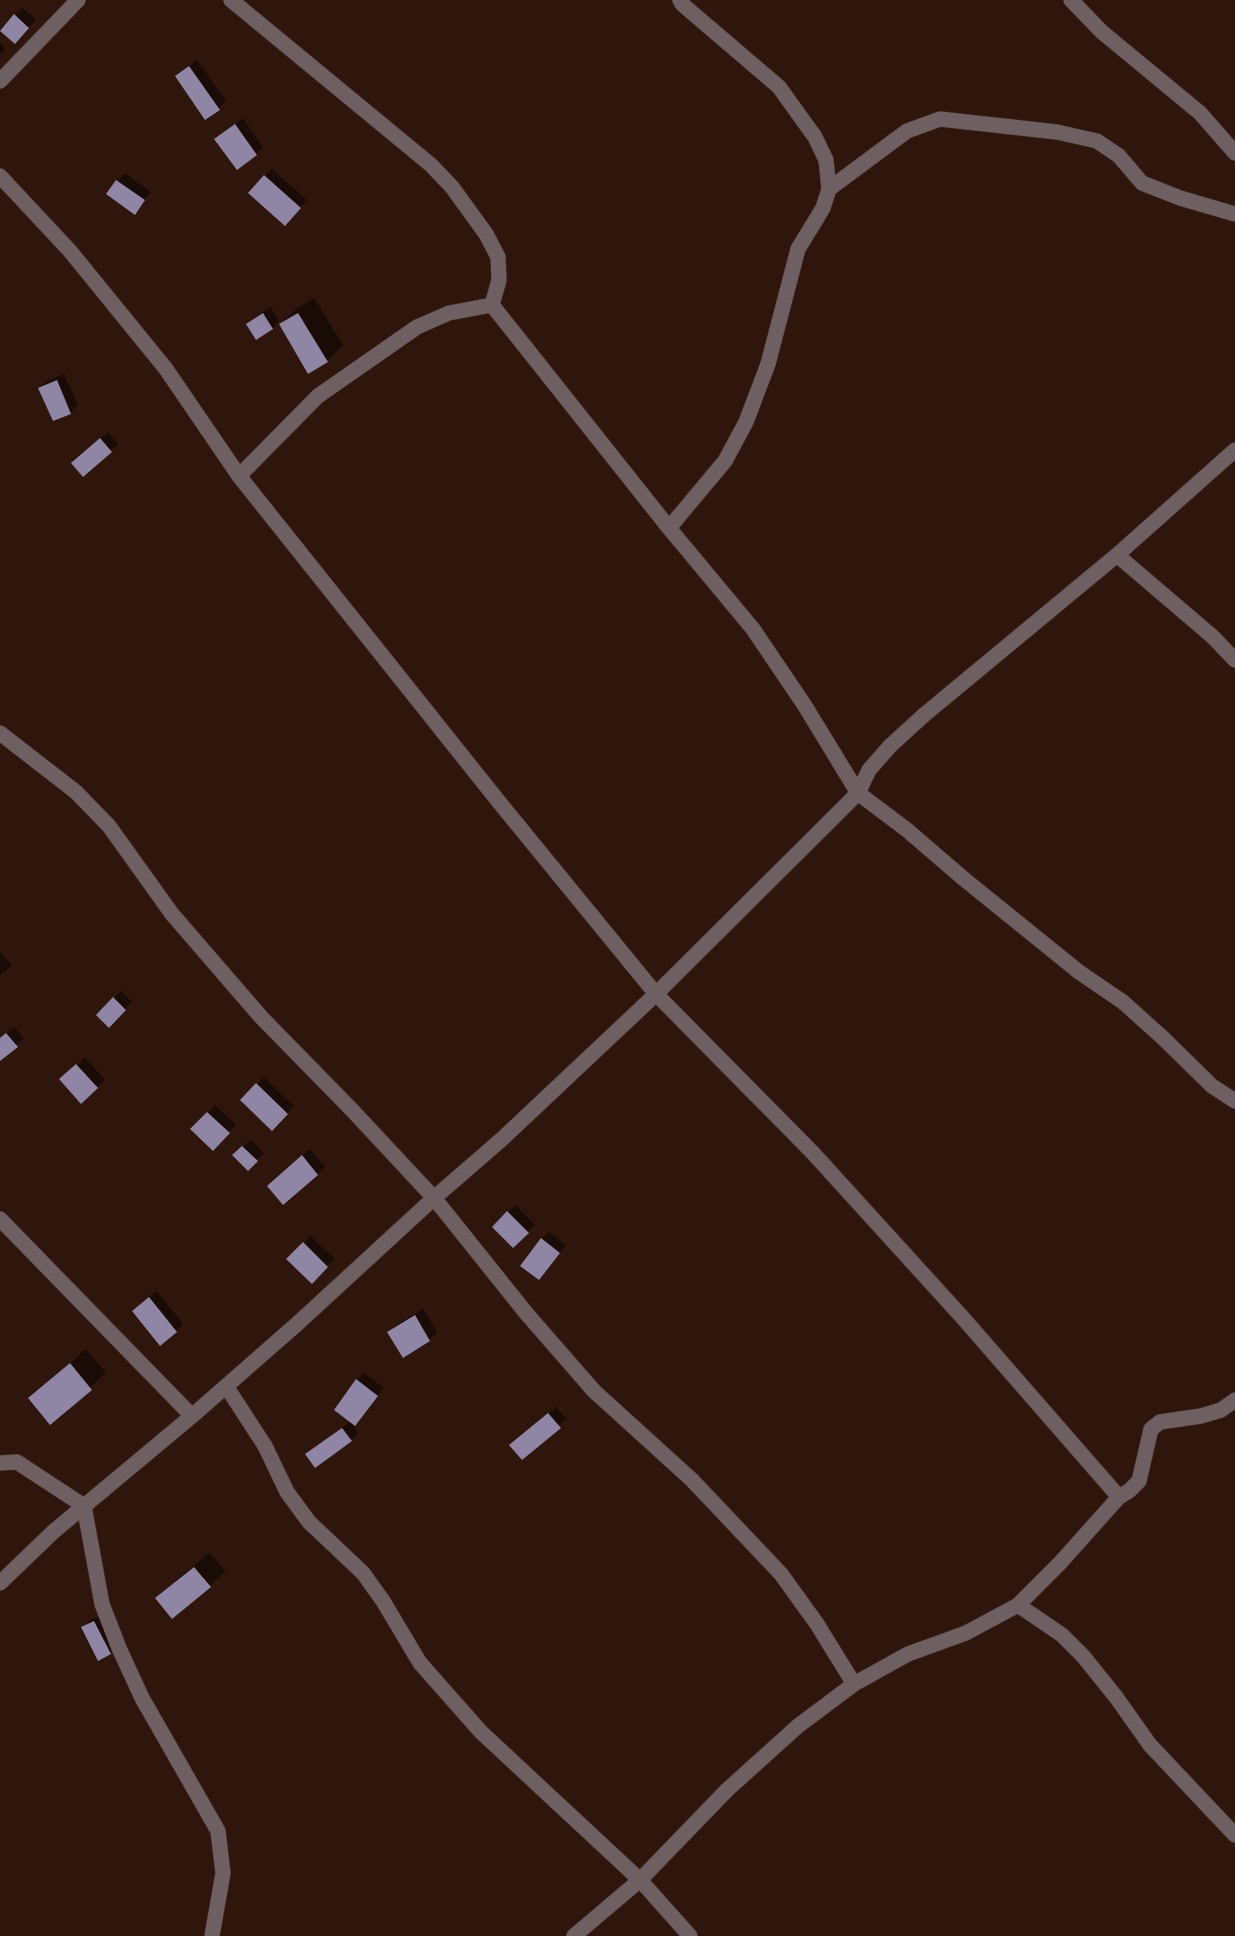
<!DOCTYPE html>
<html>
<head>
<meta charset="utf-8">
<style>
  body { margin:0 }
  canvas { display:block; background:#2e160c }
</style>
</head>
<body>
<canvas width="1235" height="1936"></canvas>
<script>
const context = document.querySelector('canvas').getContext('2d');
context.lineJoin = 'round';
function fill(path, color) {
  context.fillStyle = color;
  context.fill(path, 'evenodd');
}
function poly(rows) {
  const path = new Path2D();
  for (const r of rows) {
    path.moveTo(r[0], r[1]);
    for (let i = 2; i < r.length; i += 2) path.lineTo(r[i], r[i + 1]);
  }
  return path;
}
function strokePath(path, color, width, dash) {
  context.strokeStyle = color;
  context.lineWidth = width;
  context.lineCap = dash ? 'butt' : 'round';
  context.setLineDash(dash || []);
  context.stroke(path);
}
fill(poly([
  [22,8,36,19,23,35,15,15],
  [0,43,5,49,0,55],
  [197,60,226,101,219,108,177,76],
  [243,118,263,147,256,154,216,139],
  [272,169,307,200,285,224,265,176],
  [125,173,151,192,135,213,108,194],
  [314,298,343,345,327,361,309,372,281,324,296,309],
  [271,307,279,321,272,328,248,324,255,317],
  [64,374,78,405,70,413,40,388,47,381],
  [108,432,119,444,83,475,80,456],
  [0,952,12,965,0,976],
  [121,991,132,1002,109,1026,98,1015],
  [14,1027,24,1038,0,1059,0,1039],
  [85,1057,105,1080,97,1087,69,1072],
  [264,1077,294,1106,272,1129,242,1100],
  [215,1105,236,1125,213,1149,193,1129],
  [251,1140,264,1153,248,1169,234,1155],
  [310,1149,325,1167,284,1203,276,1178],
  [515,1205,535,1225,513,1246,494,1227],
  [549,1232,566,1245,539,1278,542,1239],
  [311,1236,335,1259,312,1282,288,1259],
  [157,1291,183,1324,176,1331,141,1303],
  [423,1309,437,1332,429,1339,403,1355,389,1332,396,1325],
  [86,1349,106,1373,51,1423,30,1399],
  [364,1373,384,1388,353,1426,358,1433,351,1440,307,1454,351,1421,357,1380],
  [556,1407,567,1419,522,1458,518,1438],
  [210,1552,225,1571,210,1586,157,1598,173,1583],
  [102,1615,118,1646,110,1653,83,1628,90,1620]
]), '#0007');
fill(poly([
  [14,14,29,28,15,44,0,31],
  [189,66,220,110,205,120,175,76],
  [235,124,257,155,237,170,214,139],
  [264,175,301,208,285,226,248,193],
  [116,180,145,200,135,215,106,194],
  [263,313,273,329,256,340,246,324],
  [298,313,328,362,308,374,279,324],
  [57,380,71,414,53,421,38,388],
  [100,438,112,452,83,477,71,463],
  [113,997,126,1010,109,1028,96,1015],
  [6,1033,18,1047,0,1061,0,1038],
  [76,1064,98,1088,81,1104,59,1079],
  [256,1083,288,1114,272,1131,240,1100],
  [207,1112,230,1133,213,1151,190,1129],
  [242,1146,258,1161,248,1171,232,1155],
  [302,1155,318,1175,283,1205,267,1186],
  [507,1211,529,1233,513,1248,492,1227],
  [541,1238,560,1253,539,1280,520,1266],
  [303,1242,328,1267,312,1284,286,1259],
  [149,1297,177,1332,160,1346,132,1311],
  [415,1315,430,1341,403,1358,387,1332],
  [70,1363,92,1390,50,1425,28,1398],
  [356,1379,378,1396,355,1426,334,1410],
  [548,1413,561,1428,522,1460,509,1445],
  [342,1428,352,1441,315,1468,305,1454],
  [194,1567,211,1587,172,1619,155,1598],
  [94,1621,111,1654,98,1661,81,1627]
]), '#8e86a4');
const street = poly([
  [231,0,431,165,452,187,486,234,498,257,499,280,492,305],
  [1071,0,1102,32,1200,113,1235,153],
  [0,81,78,0],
  [0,176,70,251,166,369,239,476,499,802,656,994,813,1153,963,1318,1119,1497],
  [829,189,907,131,940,119,1057,132,1097,141,1119,156,1142,183,1180,198,1235,214],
  [492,305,669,528,753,629,805,706,858,793,907,830,964,879,1079,972,1123,1002,1163,1038,1212,1086,1235,1101],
  [239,476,318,396,417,327,449,313,492,305],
  [669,528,725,461,746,422,768,364,798,249,823,208,829,189,826,160,815,137,779,87,682,4,680,0],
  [1117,555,1213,637,1235,660],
  [0,733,76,792,109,826,172,914,261,1017,352,1110,434,1198,526,1313,594,1391,692,1480,781,1574,817,1624,854,1684],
  [0,1219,192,1416],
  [226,1386,265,1446,287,1492,309,1522,363,1573,383,1601,420,1663,481,1732,640,1880,690,1936],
  [0,1463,17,1462,84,1506,102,1604,119,1648,142,1698,218,1831,223,1873,212,1936],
  [0,1583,53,1532,192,1416,297,1324,434,1198,502,1139,656,994,858,793,869,770,890,746,924,715,1117,555,1235,450],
  [1018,1605,1062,1635,1083,1656,1116,1697,1150,1745,1235,1835],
  [574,1936,640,1880,727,1790,798,1726,854,1684,908,1654,966,1633,1018,1605,1060,1563,1119,1497,1129,1491,1139,1481,1151,1429,1160,1422,1201,1416,1221,1410,1235,1400]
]);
strokePath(street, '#493229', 16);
strokePath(street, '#6e5f63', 15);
</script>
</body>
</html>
